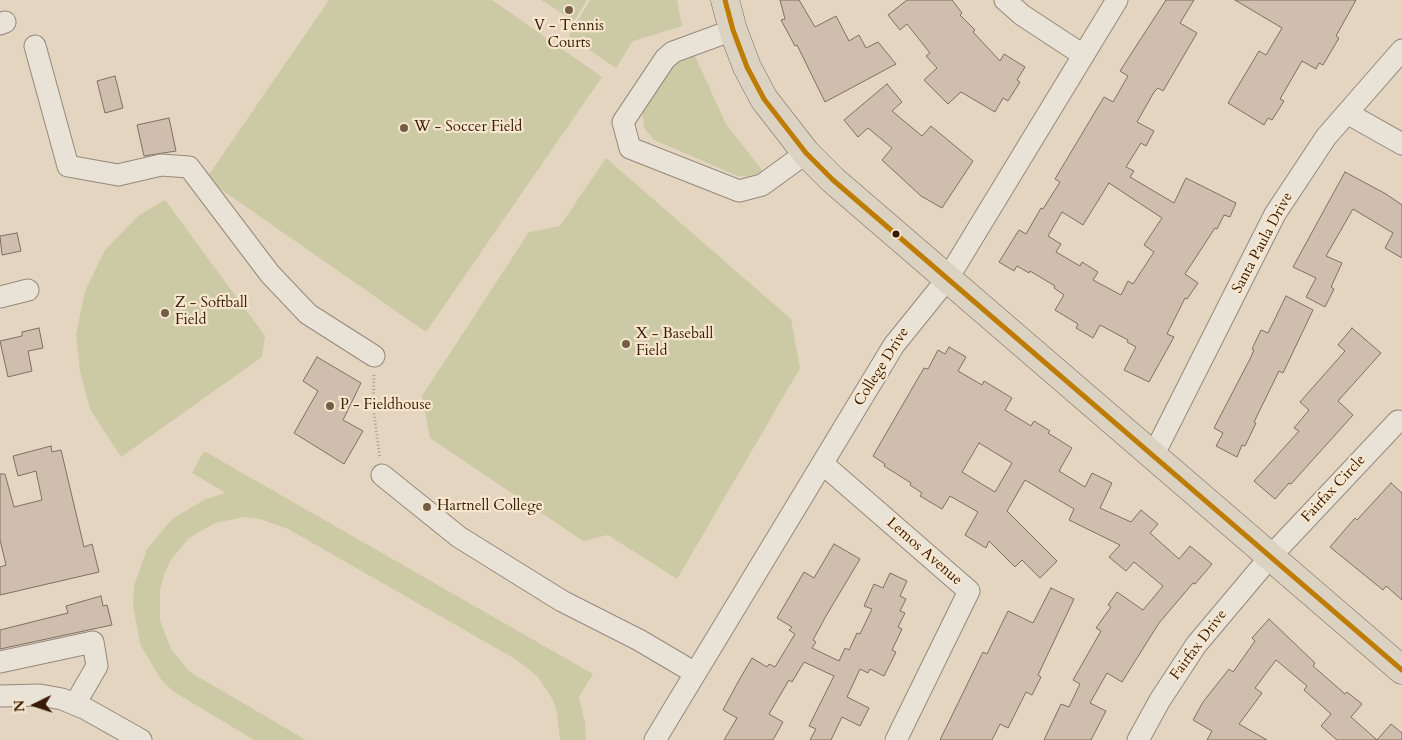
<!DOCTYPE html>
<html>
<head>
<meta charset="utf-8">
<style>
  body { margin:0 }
  #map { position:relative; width:1402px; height:740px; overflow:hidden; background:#e4d5c1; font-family:Cardo,serif }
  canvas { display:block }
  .north { position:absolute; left:10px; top:680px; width:50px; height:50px; -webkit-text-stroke:4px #f7e6ce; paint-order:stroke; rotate:266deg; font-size:14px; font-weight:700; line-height:20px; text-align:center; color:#381b06 }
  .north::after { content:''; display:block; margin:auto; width:18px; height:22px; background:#381b06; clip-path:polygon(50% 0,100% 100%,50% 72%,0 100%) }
</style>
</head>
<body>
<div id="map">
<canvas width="1402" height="740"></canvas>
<div class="north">N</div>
</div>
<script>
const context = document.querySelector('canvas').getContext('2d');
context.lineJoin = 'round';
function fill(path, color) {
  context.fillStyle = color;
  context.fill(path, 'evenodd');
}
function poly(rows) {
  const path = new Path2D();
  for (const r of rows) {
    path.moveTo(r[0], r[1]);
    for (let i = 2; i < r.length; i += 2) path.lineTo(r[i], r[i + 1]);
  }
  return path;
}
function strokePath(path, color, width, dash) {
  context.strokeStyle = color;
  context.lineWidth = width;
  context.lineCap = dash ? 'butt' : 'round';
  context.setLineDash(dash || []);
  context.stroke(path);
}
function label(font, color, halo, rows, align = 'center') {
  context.font = font + ' Cardo,serif';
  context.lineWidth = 4.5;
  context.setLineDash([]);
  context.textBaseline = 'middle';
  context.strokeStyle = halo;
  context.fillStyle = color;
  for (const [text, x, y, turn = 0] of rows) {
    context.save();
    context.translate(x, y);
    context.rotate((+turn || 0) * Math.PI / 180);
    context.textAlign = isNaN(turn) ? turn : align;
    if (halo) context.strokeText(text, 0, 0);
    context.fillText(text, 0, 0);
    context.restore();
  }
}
fill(poly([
  [329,0,492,0,602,77,426,332,206,179],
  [541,0,587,0,574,21],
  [590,0,677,0,682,26,633,41,616,68,569,36],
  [694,54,726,124,765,174,755,177,738,176,654,140,644,128,642,110,669,69,683,59],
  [606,158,791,319,800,368,677,579,608,535,583,541,430,438,422,396,529,232,560,226],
  [165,200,265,336,262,357,121,457,90,409,80,371,76,335,85,291,105,250,139,215],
  [204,451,593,674,579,697,585,723,586,740,560,740,557,713,553,700,538,677,517,660,288,529,260,519,245,517,215,523,189,538,170,561,164,575,160,590,160,620,171,649,190,672,306,740,254,740,174,692,160,678,140,644,133,605,134,586,147,549,172,519,206,499,226,493,192,473]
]), '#ccc9a5');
const building = poly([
  [780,0,799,0,815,27,836,16,849,41,859,35,866,48,878,42,896,64,825,102,797,45,795,46,781,20,785,19,780,0],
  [907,0,952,0,962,13,960,15,975,30,973,32,1000,61,1004,54,1025,67,1017,80,1020,82,1008,101,1003,98,995,112,961,92,948,104,924,80,937,68,926,56,930,53,907,24,900,30,888,15,907,0],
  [1166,0,1194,0,1180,23,1197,33,1163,91,1158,88,1154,92,1137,122,1154,131,1146,146,1141,143,1126,167,1134,171,1130,177,1174,203,1186,178,1236,203,1230,217,1224,215,1217,229,1215,228,1185,274,1198,283,1187,299,1185,298,1167,334,1174,337,1149,382,1124,370,1136,347,1127,342,1128,340,1100,325,1093,338,1076,328,1078,324,1055,310,1064,295,1054,288,1055,286,1030,271,1029,273,1017,266,1014,271,999,262,1019,230,1026,234,1041,208,1043,209,1060,182,1055,179,1104,97,1113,102,1128,76,1120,71,1166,0],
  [1109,183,1162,218,1144,245,1154,252,1133,284,1128,281,1121,295,1093,280,1098,272,1082,262,1080,266,1056,252,1061,244,1048,236,1062,212,1083,225,1109,183],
  [1235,0,1356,0,1336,36,1339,38,1323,65,1319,63,1316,69,1302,61,1280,99,1284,101,1272,120,1268,118,1264,125,1228,103,1259,51,1266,55,1282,28,1235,0],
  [115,76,123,108,105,113,97,81,115,76],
  [887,84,902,102,892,111,922,136,931,126,973,161,942,208,921,196,882,160,892,148,868,128,858,137,844,120,887,84],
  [169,118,176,151,144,156,137,125,169,118],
  [1345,172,1386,194,1402,205,1402,258,1385,248,1393,233,1353,209,1326,256,1342,263,1331,287,1334,289,1325,307,1306,297,1316,278,1293,267,1345,172],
  [17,233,21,251,2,255,0,236,17,233],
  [1286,296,1313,310,1283,373,1279,371,1254,422,1256,423,1245,446,1242,445,1237,457,1216,446,1223,433,1214,428,1251,357,1254,350,1252,349,1261,330,1268,333,1286,296],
  [39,328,43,348,28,351,32,371,8,377,0,341,22,336,22,332,39,328],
  [1352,328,1381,353,1338,401,1353,415,1291,484,1289,483,1275,499,1254,481,1299,431,1294,428,1309,410,1300,402,1345,351,1338,345,1352,328],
  [949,347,966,357,958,371,982,385,984,381,1012,398,1005,410,1031,426,1034,421,1050,431,1048,433,1072,448,1059,471,1085,487,1092,473,1112,483,1100,508,1131,522,1141,510,1158,524,1150,533,1179,559,1190,546,1212,564,1195,584,1193,583,1159,623,1122,682,1107,673,1090,703,1106,711,1091,740,1044,740,1061,704,1069,707,1080,684,1073,680,1101,631,1096,628,1111,607,1108,605,1117,592,1143,610,1163,586,1134,562,1126,571,1109,557,1120,545,1069,520,1074,509,1025,480,1007,511,1057,561,1040,578,1022,560,1015,567,989,541,986,548,965,535,978,512,950,496,942,509,920,496,922,493,910,485,911,483,884,466,885,464,873,456,924,368,928,369,938,350,945,354,949,347],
  [979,443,1012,463,995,492,962,472,979,443],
  [317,357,361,383,343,420,363,431,344,464,294,433,318,391,303,381,317,357],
  [51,446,52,452,61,450,84,547,92,544,99,572,0,595,0,567,6,565,0,540,0,474,5,474,14,507,42,500,36,471,18,476,13,456,51,446],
  [1391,483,1402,493,1402,600,1386,586,1383,590,1330,547,1355,518,1357,520,1391,483],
  [834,544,860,559,826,616,813,640,816,642,812,648,839,661,845,648,849,650,857,633,860,634,872,609,864,606,874,584,883,588,890,573,907,581,900,596,906,599,900,611,905,613,898,627,902,629,892,650,896,652,884,676,870,669,868,673,860,669,847,697,869,708,860,726,842,717,831,740,810,740,816,729,809,726,834,676,804,662,792,682,789,680,769,714,783,722,773,740,724,740,737,718,723,710,738,682,752,658,767,667,769,664,775,667,795,634,789,630,792,627,777,618,804,572,814,578,834,544],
  [1051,588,1074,599,1038,675,1041,677,1032,695,1026,692,1008,728,1000,724,992,740,940,740,983,652,987,654,1008,611,1033,623,1051,588],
  [101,596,103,606,107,605,112,625,0,649,0,630,68,613,66,606,101,596],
  [1269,619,1315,663,1313,666,1345,694,1347,692,1362,704,1351,717,1377,740,1391,724,1402,733,1402,740,1337,740,1321,726,1331,714,1304,690,1307,686,1276,660,1255,688,1262,693,1239,724,1267,740,1207,740,1212,731,1193,720,1203,702,1229,669,1233,672,1255,641,1252,638,1269,619]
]);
fill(building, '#cfbdad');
strokePath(building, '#7d7063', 1);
const minor = poly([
  [1005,0,1022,15,1083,55],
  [0,24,5,22],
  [733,30,673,52,665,59,623,122,630,148,739,191,762,185,806,153],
  [35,46,68,166,118,175,161,165,189,167,270,274,308,314,374,356],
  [1347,113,1402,144],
  [0,297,28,290],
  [1153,456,1275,214,1326,137,1402,50],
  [823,464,969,591,896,740],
  [382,475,459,537,562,601,639,640,695,673],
  [0,662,93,642,97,666,75,704],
  [0,696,40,695,62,699,86,709,141,740],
  [655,740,894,345,948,278,1117,0],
  [1138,740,1160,700,1196,645,1270,557,1398,421]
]);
const major = poly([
  [725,0,733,30,747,67,764,99,806,153,833,180,1402,670]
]);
strokePath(minor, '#95897b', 23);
strokePath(major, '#7d7063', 29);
strokePath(poly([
  [374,375,373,407,380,458]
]), '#a79f95', 3, [1, 2.5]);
strokePath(minor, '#e9e2d7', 21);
strokePath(major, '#dcd2c2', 28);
strokePath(poly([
  [725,0,733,30,747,67,764,99,806,153,833,180,1402,670]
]), '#be7c02', 5);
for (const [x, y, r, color] of [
  [569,10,5,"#745c47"],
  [404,128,5,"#745c47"],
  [896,234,4.5,"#381b06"],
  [165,313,5,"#745c47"],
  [626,344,5,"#745c47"],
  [330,406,5,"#745c47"],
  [427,507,5,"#745c47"]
]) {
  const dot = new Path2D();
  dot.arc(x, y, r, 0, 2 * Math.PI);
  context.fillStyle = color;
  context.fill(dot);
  strokePath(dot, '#f7e6ce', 2);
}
label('15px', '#381b06', '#f7e6ce', [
  ["V - Tennis",569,27,"center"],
  ["Courts",569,44,"center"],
  ["W - Soccer Field",414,128],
  ["Z - Softball",175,304],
  ["Field",175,321],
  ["X - Baseball",636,335],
  ["Field",636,352],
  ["P - Fieldhouse",340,406],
  ["Hartnell College",437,507]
], 'left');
label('15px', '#381b06', '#f7e6ce', [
  ["Santa Paula Drive",1263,243,-62],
  ["College Drive",882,367,-58],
  ["Fairfax Circle",1334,489,-47],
  ["Lemos Avenue",924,552,41],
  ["Fairfax Drive",1199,645,-53]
]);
</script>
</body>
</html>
